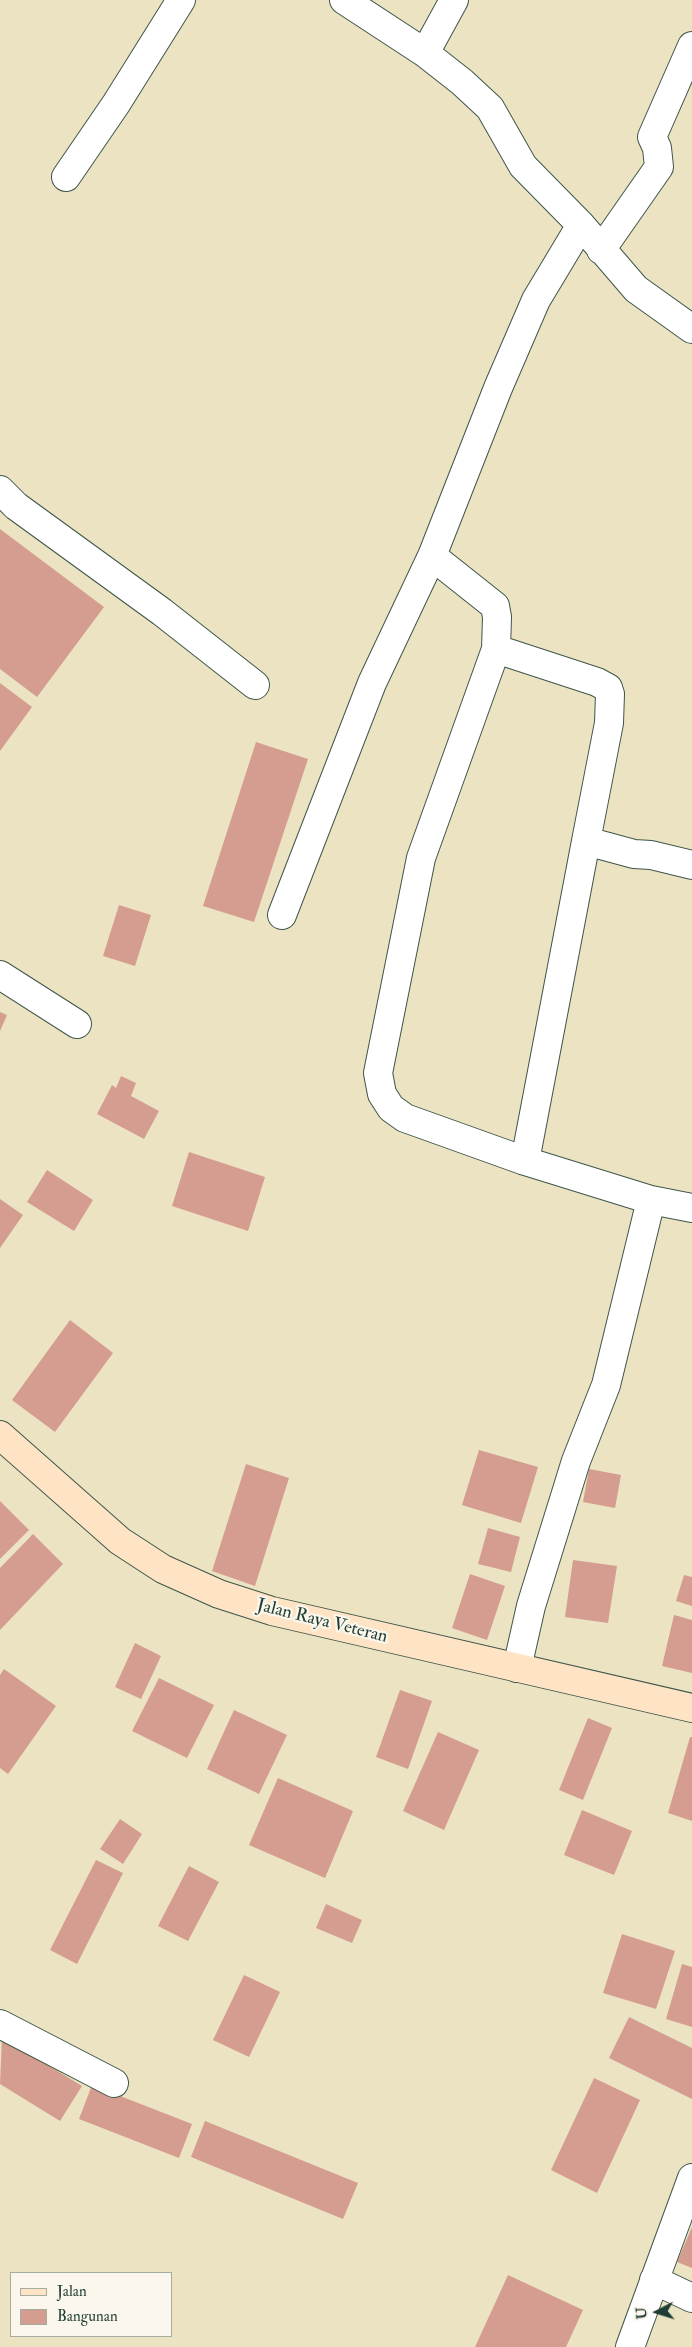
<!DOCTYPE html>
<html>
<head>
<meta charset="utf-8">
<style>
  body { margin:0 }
  #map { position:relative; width:692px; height:2347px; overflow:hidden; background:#ebe3c2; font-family:"IM FELL Double Pica",serif }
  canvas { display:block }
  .legend { position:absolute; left:10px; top:2272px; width:162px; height:65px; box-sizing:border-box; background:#fbf7ec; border:1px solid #a3ada2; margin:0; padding:6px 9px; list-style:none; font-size:15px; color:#1f3d34 }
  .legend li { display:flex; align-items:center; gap:10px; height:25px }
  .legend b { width:25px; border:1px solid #a3ada2 }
  .north { position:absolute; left:632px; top:2287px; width:50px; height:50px; -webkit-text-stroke:4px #fbf7ec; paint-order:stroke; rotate:265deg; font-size:14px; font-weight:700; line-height:20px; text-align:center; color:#1f3d34 }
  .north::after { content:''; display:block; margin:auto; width:18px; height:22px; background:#1f3d34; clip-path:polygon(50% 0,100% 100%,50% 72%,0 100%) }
</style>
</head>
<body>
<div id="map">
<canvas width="692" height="2347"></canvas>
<ul class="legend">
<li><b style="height:6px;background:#fee4c5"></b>Jalan</li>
<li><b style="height:14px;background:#d59d90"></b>Bangunan</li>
</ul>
<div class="north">U</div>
</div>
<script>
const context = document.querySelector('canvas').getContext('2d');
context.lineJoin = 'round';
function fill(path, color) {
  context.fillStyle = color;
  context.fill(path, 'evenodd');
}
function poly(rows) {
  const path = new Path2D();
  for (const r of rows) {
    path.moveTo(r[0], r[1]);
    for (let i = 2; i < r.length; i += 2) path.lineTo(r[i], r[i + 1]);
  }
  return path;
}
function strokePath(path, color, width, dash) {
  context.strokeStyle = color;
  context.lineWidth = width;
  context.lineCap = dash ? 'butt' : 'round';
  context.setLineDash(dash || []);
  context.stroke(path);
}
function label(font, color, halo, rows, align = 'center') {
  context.font = font + ' "IM FELL Double Pica",serif';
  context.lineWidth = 4.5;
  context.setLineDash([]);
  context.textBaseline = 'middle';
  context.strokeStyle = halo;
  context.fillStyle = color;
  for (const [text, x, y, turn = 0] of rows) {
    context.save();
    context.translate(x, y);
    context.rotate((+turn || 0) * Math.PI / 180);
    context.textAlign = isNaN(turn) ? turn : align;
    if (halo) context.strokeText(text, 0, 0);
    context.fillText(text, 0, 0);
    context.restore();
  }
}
fill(poly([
  [0,529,104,607,37,697,0,669],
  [0,683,32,707,0,751],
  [256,742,308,759,254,922,203,906],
  [119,905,151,915,135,966,103,956],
  [0,1012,7,1015,0,1031],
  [121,1076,136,1083,131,1096,159,1111,144,1139,97,1114,112,1085,116,1088],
  [189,1152,265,1177,248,1231,172,1206],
  [47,1170,93,1200,74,1231,27,1202],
  [0,1199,23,1215,0,1248],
  [70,1320,113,1353,55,1432,12,1400],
  [479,1450,538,1467,521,1523,462,1505],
  [246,1464,289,1478,255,1586,212,1571],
  [589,1469,621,1475,615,1508,583,1502],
  [0,1501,29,1530,0,1559],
  [488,1528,520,1537,511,1572,478,1564],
  [33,1534,63,1564,0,1630,0,1568],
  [573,1560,617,1566,608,1623,565,1617],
  [470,1574,505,1586,487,1640,452,1628],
  [684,1575,692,1577,692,1606,676,1601],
  [674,1615,692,1620,692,1673,662,1666],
  [135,1643,161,1656,141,1699,115,1687],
  [4,1669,56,1706,8,1774,0,1768,0,1675],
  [159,1678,214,1705,187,1758,132,1731],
  [400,1690,432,1701,408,1769,376,1757],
  [234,1710,287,1735,259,1794,207,1769],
  [588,1718,612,1728,583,1800,559,1790],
  [438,1732,479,1750,444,1830,403,1811],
  [690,1737,692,1737,692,1821,668,1813],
  [278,1778,353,1811,325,1878,249,1845],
  [582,1810,632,1831,614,1875,564,1855],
  [120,1819,142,1834,123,1864,100,1849],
  [96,1860,123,1873,77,1964,50,1950],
  [189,1866,219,1882,188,1941,158,1926],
  [326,1904,362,1920,352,1943,316,1928],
  [622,1934,675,1951,656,2009,603,1993],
  [682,1964,692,1967,692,2027,666,2019],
  [244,1975,280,1992,249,2057,213,2040],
  [629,2017,692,2048,692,2099,609,2058],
  [2,2037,82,2086,60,2121,0,2084],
  [594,2078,640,2100,597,2193,551,2170],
  [92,2085,192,2124,179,2158,79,2119],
  [205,2121,358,2183,343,2219,191,2157],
  [692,2227,692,2268,677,2262],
  [508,2275,583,2310,566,2347,475,2347]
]), '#d59d90');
const street = poly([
  [344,0,425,53,462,82,490,108,523,166,581,225,636,289,692,329],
  [425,53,454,0],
  [66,177,116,104,181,0],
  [601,250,659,167,657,148,652,137,692,46],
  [0,490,16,506,162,612,255,685],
  [432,556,495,606,497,617,496,649,421,858,378,1073,382,1094,391,1108,405,1118,525,1161,651,1200,692,1208],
  [496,649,597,682,608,688,610,694,609,723,586,841,634,854,651,855,692,865],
  [282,915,372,683,432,556,498,388,536,300,581,225],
  [0,975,77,1024],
  [525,1161,586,841],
  [517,1668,531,1606,576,1461,606,1385,651,1200],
  [0,2024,114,2083],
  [654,2280,692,2298],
  [630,2347,692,2178]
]);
const secondary = poly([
  [0,1435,120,1541,163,1569,219,1594,272,1611,692,1708]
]);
strokePath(street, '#3e5649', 30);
strokePath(secondary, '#3e5649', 30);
strokePath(street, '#fff', 28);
strokePath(secondary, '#fee4c5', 28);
label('18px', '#1f3d34', '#fbf7ec', [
  ["Jalan Raya Veteran",322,1622,14]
]);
</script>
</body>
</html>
